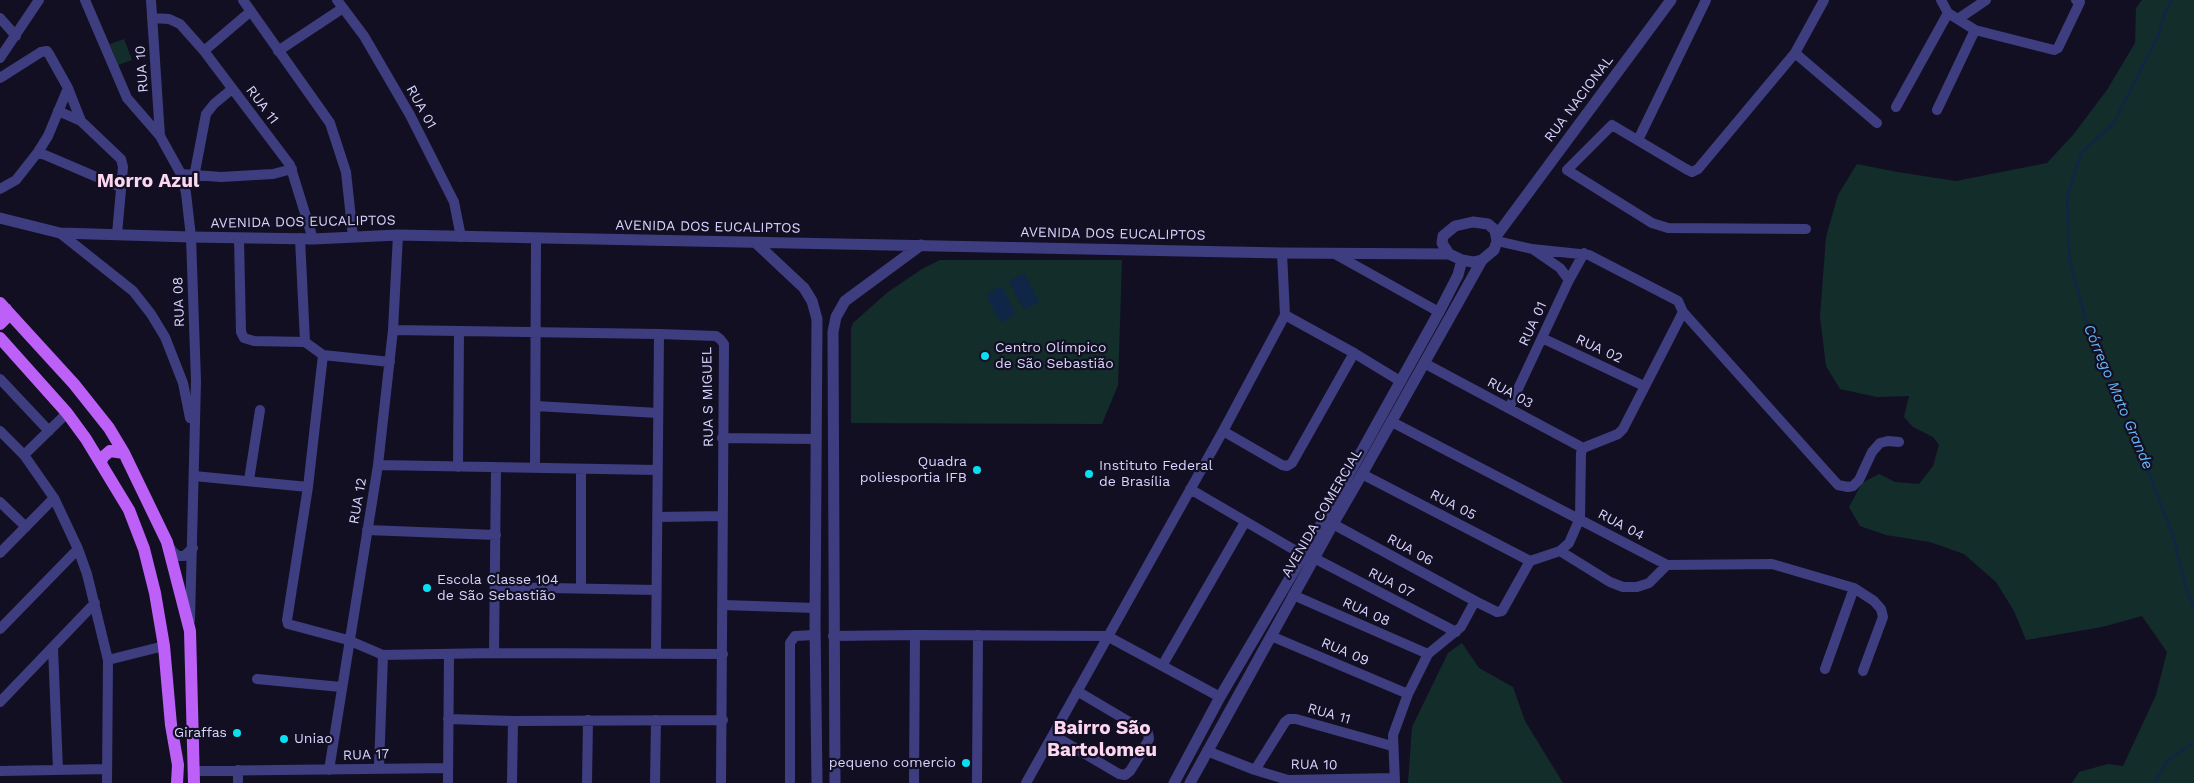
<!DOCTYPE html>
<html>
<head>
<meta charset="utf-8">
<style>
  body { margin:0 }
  canvas { display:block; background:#120f23 }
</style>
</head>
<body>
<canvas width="2194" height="783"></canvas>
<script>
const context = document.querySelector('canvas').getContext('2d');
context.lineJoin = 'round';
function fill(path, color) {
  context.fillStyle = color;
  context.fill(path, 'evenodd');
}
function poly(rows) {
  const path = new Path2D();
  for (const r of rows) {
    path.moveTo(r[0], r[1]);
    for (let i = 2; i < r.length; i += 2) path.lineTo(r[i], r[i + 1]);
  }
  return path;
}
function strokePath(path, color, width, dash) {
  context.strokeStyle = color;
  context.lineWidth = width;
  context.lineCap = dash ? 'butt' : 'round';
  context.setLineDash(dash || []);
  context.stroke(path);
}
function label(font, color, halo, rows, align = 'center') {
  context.font = font + ' "Work Sans",sans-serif';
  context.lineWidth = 4.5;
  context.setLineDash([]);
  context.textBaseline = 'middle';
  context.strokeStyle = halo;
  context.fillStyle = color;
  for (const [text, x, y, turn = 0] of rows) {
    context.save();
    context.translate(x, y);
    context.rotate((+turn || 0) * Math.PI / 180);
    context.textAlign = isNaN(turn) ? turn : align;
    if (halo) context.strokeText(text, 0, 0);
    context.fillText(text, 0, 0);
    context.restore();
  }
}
fill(poly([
  [2142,0,2194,0,2194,783,2072,783,2079,772,2108,764,2123,766,2156,695,2167,652,2142,616,2102,627,2026,640,2014,611,1996,582,1964,554,1930,542,1886,535,1860,526,1849,507,1862,483,1879,474,1895,482,1919,484,1933,466,1939,445,1933,437,1913,427,1904,417,1909,396,1877,397,1840,389,1826,366,1820,317,1826,237,1838,195,1857,164,1897,172,1956,181,2047,163,2073,135,2107,90,2135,43,2136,8],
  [124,39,132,60,118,65,110,44],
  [940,260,1122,260,1118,385,1102,424,851,423,851,328,853,323,888,292,922,269],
  [1462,643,1479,668,1513,687,1525,721,1563,783,1408,783,1412,727,1448,653]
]), '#132d2b');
fill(poly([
  [1024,273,1039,302,1024,310,1009,281],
  [1002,286,1016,314,1001,323,986,294]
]), '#102646');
strokePath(poly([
  [2172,0,2165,12,2158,36,2113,124,2081,153,2067,197,2069,258,2089,333,2141,452,2174,539,2186,588,2194,609],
  [2154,783,2166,762,2194,742]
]), '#102646', 2.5);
strokePath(poly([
  [85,0,127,98,160,136,181,174,186,193,191,237,196,381,190,620],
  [151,0,160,136],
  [243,0,330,123,346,172,353,237],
  [337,0,364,36,410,115,454,202,461,237],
  [1941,0,1948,13,1975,30,2054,50,2058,48,2080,2,2076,0],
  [0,18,16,36],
  [152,18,169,19,180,24,204,51,290,165,313,239],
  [1958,19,1986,0],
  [204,51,251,11],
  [278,51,343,8],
  [1795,53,1877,123],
  [0,58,39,0],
  [0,78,41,52,47,51,49,54,68,88,81,121,121,159,123,167,117,234],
  [1896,107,1948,13],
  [1937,110,1975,30],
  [58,111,81,121],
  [1638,140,1706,0],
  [38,152,120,187],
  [181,174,221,177,273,174,292,169],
  [194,177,206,114,214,104,232,89],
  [0,189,16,180,38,152,48,136,68,88],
  [1806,229,1668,228,1652,223,1567,170,1612,125,1686,169,1692,172,1698,169,1795,53,1824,0],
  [60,233,133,291,151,314,165,337,183,383,190,418],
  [239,238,241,332,244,338,254,341,305,342,323,355,390,362],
  [300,238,305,342],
  [1497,241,1532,249,1589,255,1678,301,1683,312,1838,485,1848,487,1853,486,1859,480,1872,452,1880,443,1888,441,1899,442],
  [1534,250,1560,268,1569,280],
  [1333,253,1439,312],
  [1285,315,1354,353,1400,381],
  [393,330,659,334,716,336,720,339,724,344,721,783],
  [1542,338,1644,386],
  [323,355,308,487,287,620,288,624,348,640,383,655,494,653,723,654],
  [1424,363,1583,448],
  [0,379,49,431],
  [536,406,658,413],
  [1509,408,1569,280,1584,253],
  [1392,422,1667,565,1772,564,1854,588,1874,601,1881,609,1883,617,1863,671],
  [0,431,24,455,54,498,78,549,87,574,108,660,107,783],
  [1223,431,1282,465,1287,466,1292,463,1354,353],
  [722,438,816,439],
  [24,455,67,413],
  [378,465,657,470],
  [458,467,459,331],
  [535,468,536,239],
  [1362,474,1530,561],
  [194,476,308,487],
  [249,480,260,410],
  [1190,489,1303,555],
  [0,502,26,527],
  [658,517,723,516],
  [1333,524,1475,601],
  [367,530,496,535],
  [169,546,173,552,178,556,184,556,193,548],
  [1560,551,1610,582,1623,587,1637,587,1649,583,1667,565],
  [0,553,54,498],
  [1314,558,1456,632],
  [496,587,656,590],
  [581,589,581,469],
  [1293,595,1428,654],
  [723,605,815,608],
  [0,629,78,549],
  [833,636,915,635,1107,636,1220,697],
  [1271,636,1408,694],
  [53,648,58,770],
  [494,653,496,468],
  [656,654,659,334],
  [108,660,164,646],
  [1162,666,1245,522],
  [1825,669,1854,588],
  [257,679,341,687],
  [0,702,95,603],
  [448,719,513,721,723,720],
  [1053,735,1119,774,1125,775,1130,771,1140,755,1149,739,1148,733,1077,691],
  [1207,751,1255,770,1288,780,1395,778],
  [379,768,383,655],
  [329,770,378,465,393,330,398,235],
  [1255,770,1285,722,1289,719,1296,719,1392,746],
  [0,771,107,769],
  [195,771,448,768],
  [238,783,238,770],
  [448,783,449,654],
  [512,783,513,721],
  [587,783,588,720],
  [655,783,656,720],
  [790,783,790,643,795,636,815,635],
  [914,783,915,635],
  [977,783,978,635],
  [1026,783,1223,431,1285,315,1282,253],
  [1395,783,1393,735,1408,694,1428,654,1461,627,1475,601,1497,612,1502,611,1530,561,1560,551,1569,543,1580,518,1581,453,1583,448,1618,434,1623,429,1683,312]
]), '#3e3d80', 10);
strokePath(poly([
  [0,218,60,233,191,237,313,239,398,235,1282,253,1449,254],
  [1473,222,1488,224,1495,230,1497,241,1494,250,1482,260,1473,262,1462,260,1449,254,1442,243,1443,236,1455,226,1473,222],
  [1497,235,1671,0],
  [756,243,804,288,812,301,817,319,815,624,817,783],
  [835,783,833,332,836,317,845,301,921,245],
  [1174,783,1220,697,1314,537,1439,312,1458,275,1462,260],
  [1190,783,1333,524,1362,474,1482,260]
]), '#3e3d80', 11);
strokePath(poly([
  [0,303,74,384,109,428,124,453,167,542,190,631,194,783],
  [0,324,6,318,6,309],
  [0,338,67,413,86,439,129,510,144,549,155,593,164,646,171,725,178,765,177,783],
  [101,462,103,457,110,451,124,453]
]), '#bc60f7', 12);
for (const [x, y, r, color] of [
  [985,356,5,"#0cdef1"],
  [977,470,5,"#0cdef1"],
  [1089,474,5,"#0cdef1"],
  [427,588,5,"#0cdef1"],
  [237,733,5,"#0cdef1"],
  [284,739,5,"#0cdef1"],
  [966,763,5,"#0cdef1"]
]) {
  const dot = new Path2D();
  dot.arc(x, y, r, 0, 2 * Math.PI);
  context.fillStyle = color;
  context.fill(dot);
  strokePath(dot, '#120f23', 2);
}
label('14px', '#d8d4fd', '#120f23', [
  ["RUA 10",142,69,-94],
  ["RUA NACIONAL",1579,99,-53],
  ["RUA 11",262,105,53],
  ["RUA 01",421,107,61],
  ["AVENIDA DOS EUCALIPTOS",303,222,-1],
  ["AVENIDA DOS EUCALIPTOS",708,227,1],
  ["AVENIDA DOS EUCALIPTOS",1113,234,1],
  ["RUA 08",179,302,-92],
  ["RUA 01",1533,324,-65],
  ["RUA 02",1599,349,25],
  ["RUA 03",1510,393,28],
  ["RUA S MIGUEL",708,397,-91],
  ["RUA 12",358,501,-80],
  ["RUA 05",1453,505,27],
  ["AVENIDA COMERCIAL",1322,513,-60],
  ["RUA 04",1621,525,28],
  ["RUA 06",1410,550,29],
  ["RUA 07",1391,583,27],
  ["RUA 08",1366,612,24],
  ["RUA 09",1345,652,23],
  ["RUA 11",1329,714,16],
  ["RUA 17",366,755,-2],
  ["RUA 10",1314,765,1]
]);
label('14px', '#d8d4fd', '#120f23', [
  ["Centro Olímpico",995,348],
  ["de São Sebastião",995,364],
  ["Quadra",967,462,"right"],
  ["poliesportia IFB",967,478,"right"],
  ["Instituto Federal",1099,466],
  ["de Brasília",1099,482],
  ["Escola Classe 104",437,580],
  ["de São Sebastião",437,596],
  ["Giraffas",227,733,"right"],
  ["Uniao",294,739],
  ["pequeno comercio",956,763,"right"]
], 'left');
label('italic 15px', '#67b7f8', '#120f23', [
  ["Córrego Mato Grande",2118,397,67]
]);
label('bold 19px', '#fdd6ef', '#120f23', [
  ["Morro Azul",148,181],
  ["Bairro São",1102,728],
  ["Bartolomeu",1102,750]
]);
</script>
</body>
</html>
